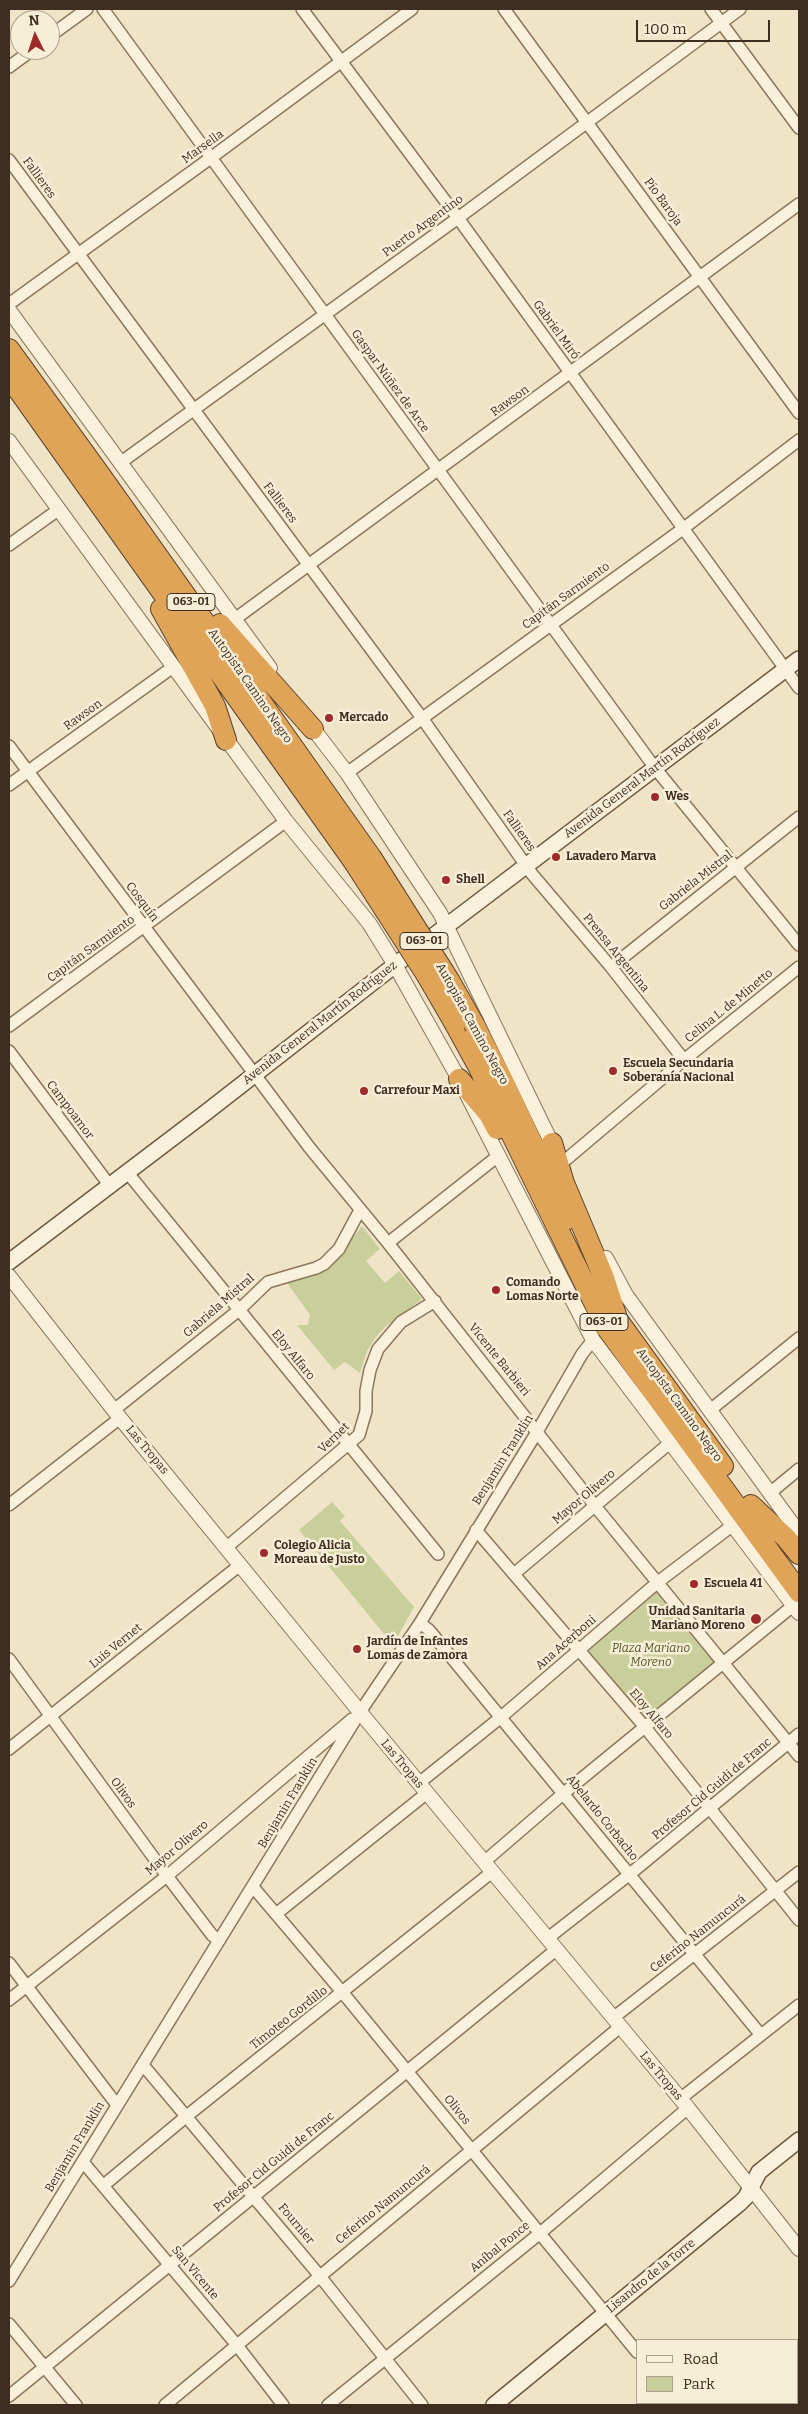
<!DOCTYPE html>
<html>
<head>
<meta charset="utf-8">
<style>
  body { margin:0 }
  #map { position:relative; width:808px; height:2414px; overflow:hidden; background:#f0e4c8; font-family:Bitter,serif }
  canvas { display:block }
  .frame { position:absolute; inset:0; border:10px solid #3d2e20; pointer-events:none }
  .legend { position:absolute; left:636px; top:2339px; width:162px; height:65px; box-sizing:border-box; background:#f7eed8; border:1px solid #ada18e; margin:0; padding:6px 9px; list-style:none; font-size:15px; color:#3d2e20 }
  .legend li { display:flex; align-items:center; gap:10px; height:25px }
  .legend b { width:25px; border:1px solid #ada18e }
  .north { position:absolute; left:10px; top:10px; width:50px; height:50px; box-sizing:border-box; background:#f7eed8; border:1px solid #ada18e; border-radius:50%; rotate:356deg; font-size:14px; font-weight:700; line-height:20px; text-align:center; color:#3d2e20 }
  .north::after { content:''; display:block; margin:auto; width:18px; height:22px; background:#9e2a2b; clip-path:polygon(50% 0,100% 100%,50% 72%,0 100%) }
  .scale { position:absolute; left:636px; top:20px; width:134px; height:22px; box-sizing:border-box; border:2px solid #3d2e20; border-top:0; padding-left:6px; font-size:15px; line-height:18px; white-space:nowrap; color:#3d2e20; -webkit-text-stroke:4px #f7eed8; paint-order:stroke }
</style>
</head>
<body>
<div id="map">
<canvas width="808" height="2414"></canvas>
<div class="frame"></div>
<ul class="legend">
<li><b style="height:6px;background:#faf1dc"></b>Road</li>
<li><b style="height:14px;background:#c9cf9b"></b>Park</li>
</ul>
<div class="north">N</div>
<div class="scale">100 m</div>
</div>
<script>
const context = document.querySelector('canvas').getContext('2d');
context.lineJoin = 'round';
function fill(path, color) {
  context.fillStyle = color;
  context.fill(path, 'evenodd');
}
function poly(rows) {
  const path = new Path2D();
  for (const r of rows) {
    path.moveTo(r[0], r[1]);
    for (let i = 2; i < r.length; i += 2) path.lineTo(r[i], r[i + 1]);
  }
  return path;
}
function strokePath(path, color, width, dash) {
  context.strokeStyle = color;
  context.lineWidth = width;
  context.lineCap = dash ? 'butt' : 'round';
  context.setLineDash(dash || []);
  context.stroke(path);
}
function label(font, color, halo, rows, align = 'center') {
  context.font = font + ' Bitter,serif';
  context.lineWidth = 5;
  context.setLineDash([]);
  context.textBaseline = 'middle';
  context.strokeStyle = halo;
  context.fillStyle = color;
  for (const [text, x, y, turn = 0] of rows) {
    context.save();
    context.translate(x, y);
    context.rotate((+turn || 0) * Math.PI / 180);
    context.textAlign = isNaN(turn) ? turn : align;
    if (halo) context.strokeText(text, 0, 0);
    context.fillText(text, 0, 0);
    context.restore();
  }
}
fill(poly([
  [362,1226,380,1249,366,1261,385,1283,399,1271,422,1299,385,1327,376,1337,367,1351,360,1373,345,1362,334,1370,297,1325,308,1325,310,1315,285,1280,319,1272,331,1266],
  [332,1502,345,1516,340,1521,414,1607,393,1645,299,1530],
  [656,1585,724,1663,644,1726,578,1650]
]), '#c9cf9b');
const minor = poly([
  [103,9,655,768,799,945],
  [302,9,458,218,799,688],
  [504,9,799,413],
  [711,9,799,128],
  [50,36,87,9],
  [9,67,32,50],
  [9,160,422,718,532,874,611,967,684,1060],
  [9,304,212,157,412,9],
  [120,463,458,218,740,9],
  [9,545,58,510],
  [235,619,799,204],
  [9,746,309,1147,388,1243,595,1506,799,1756],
  [347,773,684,528,799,440],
  [9,785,173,667],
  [611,967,799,817],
  [9,1026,286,821],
  [9,1051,110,1186],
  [562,1163,684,1060,799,967],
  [127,1172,438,1554],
  [388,1243,498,1156],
  [114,1410,239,1310,268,1282,316,1268,324,1264,339,1249,360,1210],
  [709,1411,799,1338],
  [770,1493,799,1469],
  [9,1505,120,1418],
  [476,1530,644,1726,799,1920],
  [227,1547,359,1435,366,1411,366,1391,370,1370,378,1349,401,1322,435,1301],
  [515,1573,671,1442],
  [420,1623,429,1630,760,2034],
  [9,1659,167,1876,212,1935,219,1941],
  [9,1749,240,1565],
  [419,1783,500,1718,658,1582,733,1525],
  [484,1862,564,1793,794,1605],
  [253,1887,343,1993,637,2352],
  [276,1914,427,1793],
  [548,1938,630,1874,799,1734],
  [9,1963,117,2105],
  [9,2000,167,1876,352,1719],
  [613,2018,799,1872],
  [143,2065,319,2275,422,2405],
  [680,2099,799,2005],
  [83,2162,236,2344,283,2405],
  [104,2185,188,2115,492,1872],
  [9,2281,360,1712,420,1623,537,1432,582,1354,593,1340],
  [9,2324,76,2405],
  [9,2396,557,1949],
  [677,2403,679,2405],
  [165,2405,620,2027],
  [328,2405,539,2234,688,2108]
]);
const tertiary = poly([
  [9,310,270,668],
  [9,441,286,821,369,923,395,965,459,1079,593,1340,799,1613],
  [308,722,347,773,440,913,555,1150],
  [606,1258,626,1295,799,1533],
  [9,1276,120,1418,360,1712,688,2108,799,2249]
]);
const secondary = poly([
  [9,1262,204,1114,395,965,799,659],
  [494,2405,740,2203,746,2197,759,2172,799,2140]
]);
const motorway = poly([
  [9,349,101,476,371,857],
  [9,377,354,862],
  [161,609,215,706,226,740],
  [220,624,313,729],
  [455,1024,479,1068,606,1327,799,1592],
  [475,1026,504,1083,568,1219],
  [459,1079,489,1114,497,1129],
  [552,1143,564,1183,604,1278,616,1315],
  [609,1304,617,1319,723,1466],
  [751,1505,786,1538,799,1554]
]);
strokePath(minor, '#8d765c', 14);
strokePath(tertiary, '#8d765c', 16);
strokePath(secondary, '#6f573f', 18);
strokePath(motorway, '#5b4430', 22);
strokePath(minor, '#faf1dc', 11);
strokePath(tertiary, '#faf1dc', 14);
strokePath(secondary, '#faf1dc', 15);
strokePath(motorway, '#e0a458', 20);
const motorwayBridge = poly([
  [371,857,449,980,475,1026],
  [354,862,426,974,455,1024]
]);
strokePath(motorwayBridge, '#5b4430', 22, []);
strokePath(motorwayBridge, '#e0a458', 20);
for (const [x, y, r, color] of [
  [329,718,5,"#9e2a2b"],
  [655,797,5,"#9e2a2b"],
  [556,857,5,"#9e2a2b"],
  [446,880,5,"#9e2a2b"],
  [613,1071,5,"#9e2a2b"],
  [364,1091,5,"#9e2a2b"],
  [496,1290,5,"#9e2a2b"],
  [264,1553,5,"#9e2a2b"],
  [694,1584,5,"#9e2a2b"],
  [756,1619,6,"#9e2a2b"],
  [357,1649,5,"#9e2a2b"]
]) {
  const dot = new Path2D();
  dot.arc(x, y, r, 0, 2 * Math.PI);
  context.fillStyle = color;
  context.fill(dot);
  strokePath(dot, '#f7eed8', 2);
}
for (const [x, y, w] of [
  [191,602,48],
  [424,941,48],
  [604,1322,48]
]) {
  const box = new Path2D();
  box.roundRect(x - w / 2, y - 8.5, w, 17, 4);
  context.fillStyle = '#f7eed8';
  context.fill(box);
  strokePath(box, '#3d2e20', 1);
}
label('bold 11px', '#3d2e20', null, [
  ["063-01",191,602],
  ["063-01",424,941],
  ["063-01",604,1322]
]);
label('12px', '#3d2e20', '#f7eed8', [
  ["Marsella",203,147,-36],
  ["Fallieres",39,178,54],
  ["Pío Baroja",663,202,54],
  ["Puerto Argentino",423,226,-36],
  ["Gabriel Miró",556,330,54],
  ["Gaspar Núñez de Arce",390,381,54],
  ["Rawson",510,401,-36],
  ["Fallieres",280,503,53],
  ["Capitán Sarmiento",566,596,-36],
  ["Autopista Camino Negro",250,686,55],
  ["Rawson",83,715,-36],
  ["Avenida General Martín Rodríguez",642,778,-37],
  ["Fallieres",519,831,55],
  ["Gabriela Mistral",696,881,-38],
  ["Cosquín",142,902,53],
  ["Capitán Sarmiento",91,949,-36],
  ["Prensa Argentina",616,953,51],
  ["Celina L. de Minetto",729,1006,-39],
  ["Avenida General Martín Rodríguez",320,1023,-38],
  ["Autopista Camino Negro",472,1024,61],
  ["Campoamor",70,1110,53],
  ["Gabriela Mistral",219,1306,-41],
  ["Eloy Alfaro",293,1355,51],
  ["Vicente Barbieri",499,1360,51],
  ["Autopista Camino Negro",679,1405,54],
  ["Vernet",334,1438,-44],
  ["Las Tropas",147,1450,50],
  ["Benjamin Franklin",503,1460,-58],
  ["Mayor Olivero",584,1497,-40],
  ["Ana Acerboni",566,1643,-41],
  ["Luis Vernet",116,1646,-39],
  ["Eloy Alfaro",651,1714,50],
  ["Las Tropas",402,1764,50],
  ["Profesor Cid Guidi de Franc",712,1789,-40],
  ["Olivos",123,1793,54],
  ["Benjamin Franklin",288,1803,-59],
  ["Abelardo Corbacho",602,1818,51],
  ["Mayor Olivero",177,1848,-40],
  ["Ceferino Namuncurá",698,1934,-38],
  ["Timoteo Gordillo",289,2018,-38],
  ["Las Tropas",661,2076,50],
  ["Olivos",457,2110,51],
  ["Benjamin Franklin",75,2147,-59],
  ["Profesor Cid Guidi de Franc",274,2162,-39],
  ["Ceferino Namuncurá",383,2205,-39],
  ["Fournier",296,2224,50],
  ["Aníbal Ponce",500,2247,-39],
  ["San Vicente",195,2273,50],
  ["Lisandro de la Torre",651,2276,-39]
]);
label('bold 12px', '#3d2e20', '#f7eed8', [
  ["Mercado",339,718],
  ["Wes",665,797],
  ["Lavadero Marva",566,857],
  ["Shell",456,880],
  ["Escuela Secundaria",623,1064],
  ["Soberanía Nacional",623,1078],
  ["Carrefour Maxi",374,1091],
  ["Comando",506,1283],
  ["Lomas Norte",506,1297],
  ["Colegio Alicia",274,1546],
  ["Moreau de Justo",274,1560],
  ["Escuela 41",704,1584],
  ["Unidad Sanitaria",745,1612,"right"],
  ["Mariano Moreno",745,1626,"right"],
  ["Jardín de Infantes",367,1642],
  ["Lomas de Zamora",367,1656]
], 'left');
label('italic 12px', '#4d5a26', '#f7eed8', [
  ["Plaza Mariano",651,1649],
  ["Moreno",651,1663]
]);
</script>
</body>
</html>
